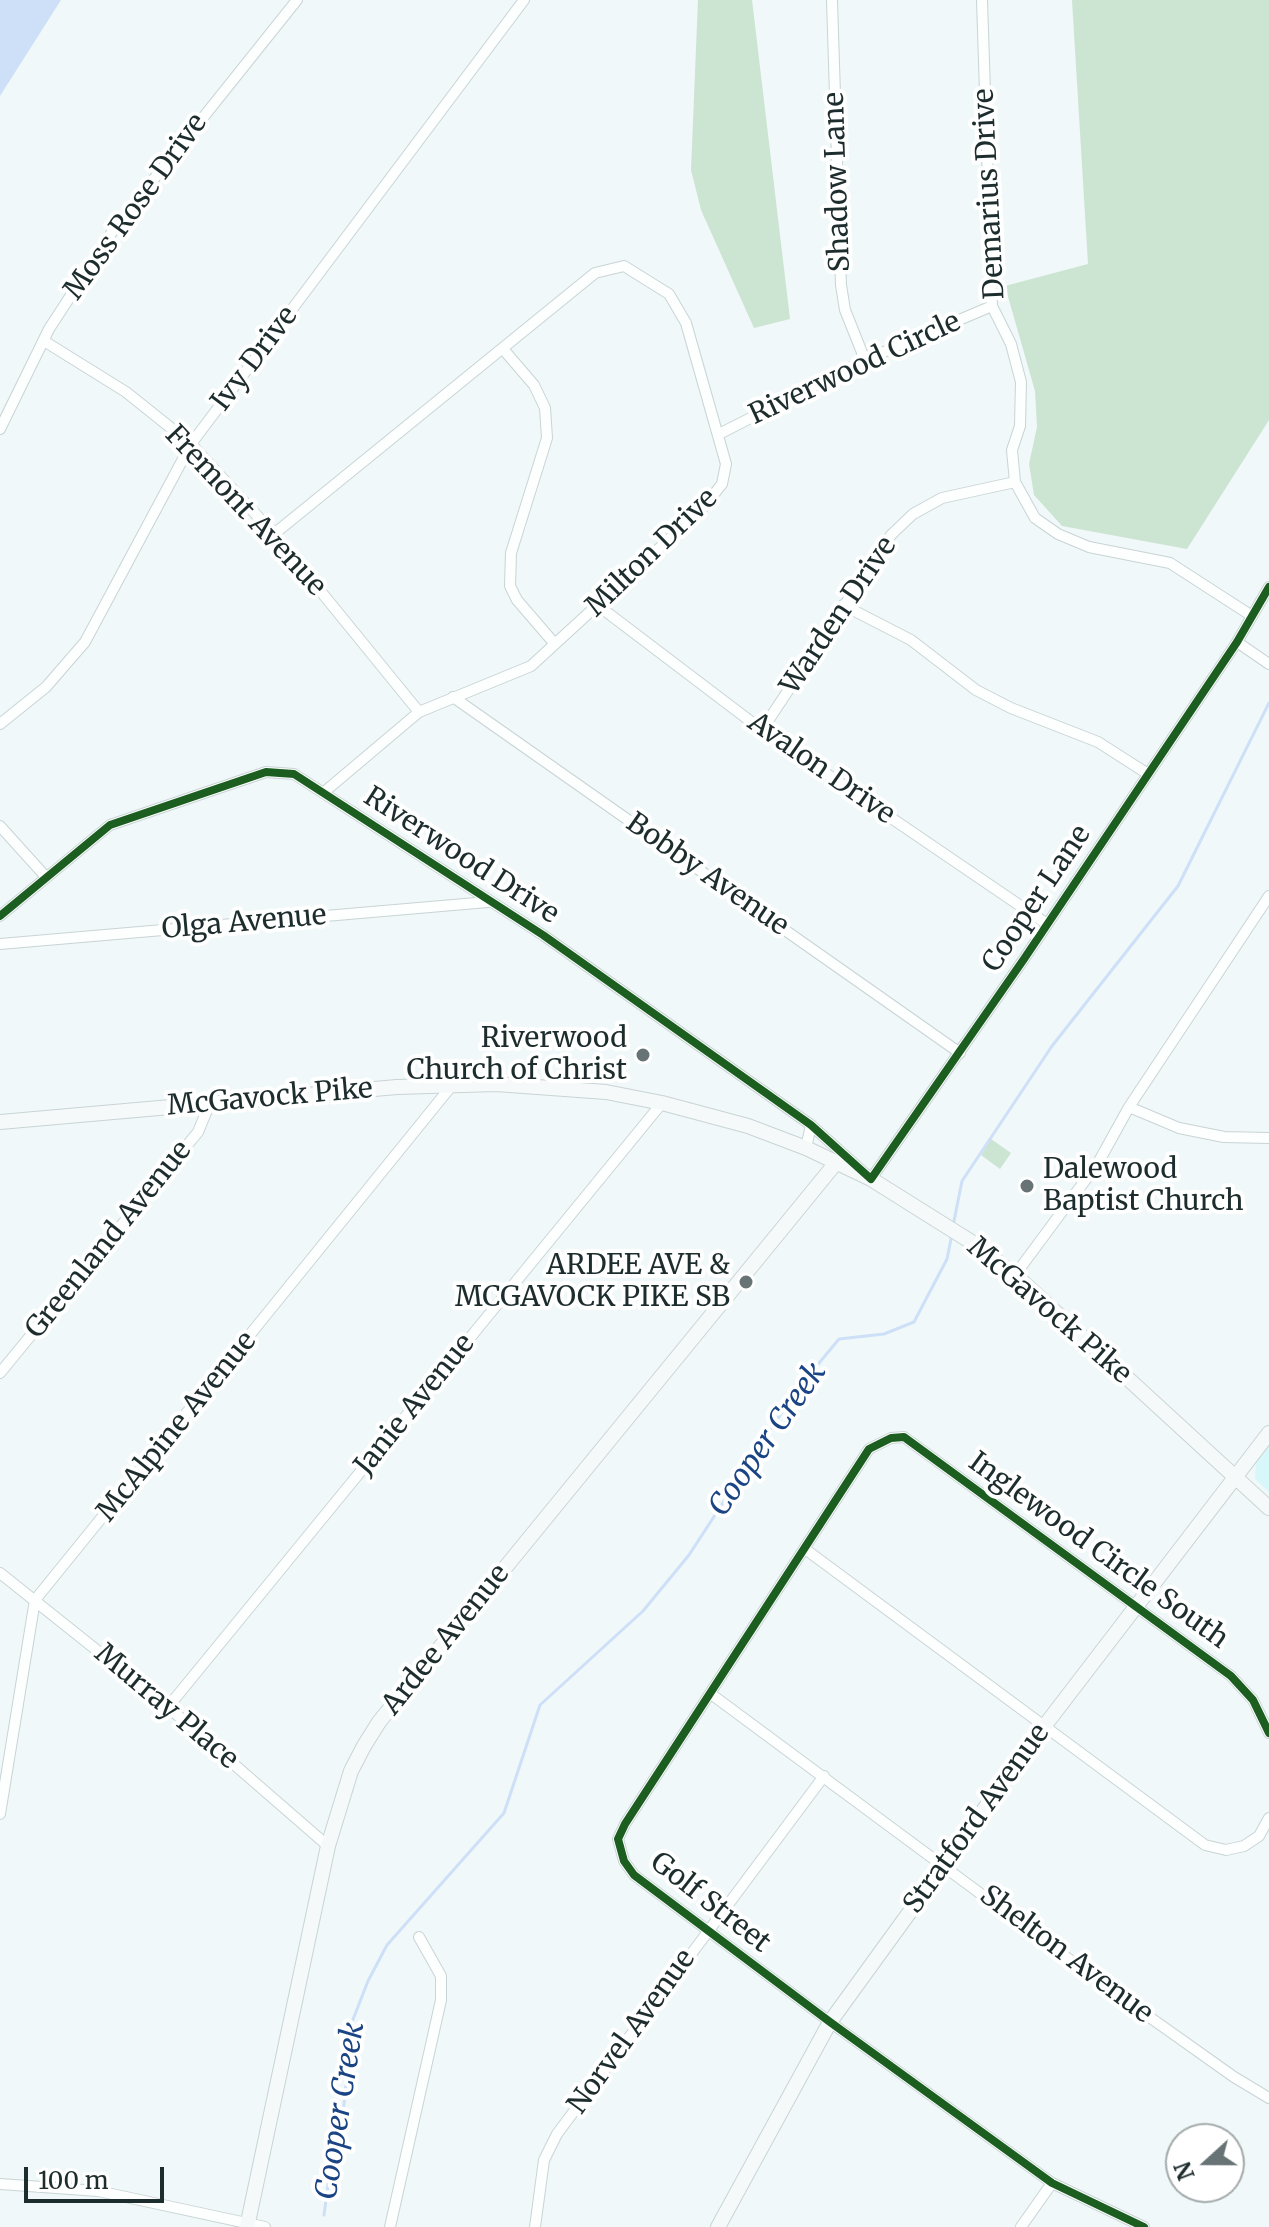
<!DOCTYPE html>
<html>
<head>
<meta charset="utf-8">
<style>
  body { margin:0 }
  #map { position:relative; width:1269px; height:2227px; overflow:hidden; background:#f0f8f9; font-family:Merriweather,serif }
  canvas { display:block }
  .north { position:absolute; left:1165px; top:2123px; width:80px; height:80px; box-sizing:border-box; background:#fff; border:2px solid #a5abab; border-radius:50%; rotate:249deg; font-size:22px; font-weight:700; line-height:32px; text-align:center; color:#1d2c2d }
  .north::after { content:''; display:block; margin:auto; width:28px; height:36px; background:#677374; clip-path:polygon(50% 0,100% 100%,50% 72%,0 100%) }
  .scale { position:absolute; left:24px; top:2167px; width:140px; height:36px; box-sizing:border-box; border:4px solid #1d2c2d; border-top:0; padding-left:10px; font-size:24px; line-height:28px; white-space:nowrap; color:#1d2c2d; -webkit-text-stroke:6px #fff; paint-order:stroke }
</style>
</head>
<body>
<div id="map">
<canvas width="1269" height="2227"></canvas>
<div class="north">N</div>
<div class="scale">100 m</div>
</div>
<script>
const context = document.querySelector('canvas').getContext('2d');
context.lineJoin = 'round';
function fill(path, color) {
  context.fillStyle = color;
  context.fill(path, 'evenodd');
}
function poly(rows) {
  const path = new Path2D();
  for (const r of rows) {
    path.moveTo(r[0], r[1]);
    for (let i = 2; i < r.length; i += 2) path.lineTo(r[i], r[i + 1]);
  }
  return path;
}
function strokePath(path, color, width, dash) {
  context.strokeStyle = color;
  context.lineWidth = width;
  context.lineCap = dash ? 'butt' : 'round';
  context.setLineDash(dash || []);
  context.stroke(path);
}
function label(font, color, halo, rows, align = 'center') {
  context.font = font + ' Merriweather,serif';
  context.lineWidth = 8;
  context.setLineDash([]);
  context.textBaseline = 'middle';
  context.strokeStyle = halo;
  context.fillStyle = color;
  for (const [text, x, y, turn = 0] of rows) {
    context.save();
    context.translate(x, y);
    context.rotate((+turn || 0) * Math.PI / 180);
    context.textAlign = isNaN(turn) ? turn : align;
    if (halo) context.strokeText(text, 0, 0);
    context.fillText(text, 0, 0);
    context.restore();
  }
}
fill(poly([
  [1269,1443,1269,1492,1255,1479,1256,1460]
]), '#d8f7fa');
fill(poly([
  [698,0,752,0,790,319,754,328,701,210,691,170],
  [1072,0,1269,0,1269,420,1187,549,1062,526,1034,495,1029,464,1037,427,1035,391,1005,286,1088,264],
  [991,1139,1011,1153,1000,1169,981,1155]
]), '#cce4d2');
fill(poly([
  [0,0,61,0,0,96]
]), '#cee0f7');
strokePath(poly([
  [953,1226,962,1181,1052,1046,1178,886,1269,703],
  [324,2215,333,2148,344,2104,352,2022,368,1981,387,1945,504,1813,540,1705,643,1611,689,1555,795,1392,839,1339,884,1334,914,1322,947,1259,952,1234]
]), '#cee0f7', 3);
const street = poly([
  [832,0,841,285,845,310,865,360],
  [982,0,992,306,1011,344,1021,382,1020,426,1012,450,1015,482,1035,518,1058,534,1089,547,1170,563,1252,616],
  [44,341,126,392,191,444,274,534,419,712],
  [503,349,534,385,545,408,547,438,511,553,510,586,517,600,554,643],
  [0,429,49,329,114,229,297,0],
  [719,434,865,360,992,306],
  [274,534,595,273,624,266,669,294,686,323,726,464,722,484,702,509,531,666,419,712,323,793],
  [843,605,911,640,976,690,1011,708,1098,742,1148,774],
  [600,607,762,730,1047,924],
  [1237,642,1269,664],
  [453,697,960,1053],
  [0,724,46,687,85,642,191,444,524,0],
  [762,730,891,535,913,514,942,498,1015,482],
  [0,826,46,877],
  [0,916,110,825,266,772,294,774,543,935,811,1125,871,1179,1024,959,1237,642,1269,587],
  [0,944,488,902],
  [1129,1107,1179,1128,1224,1137,1269,1138],
  [806,1148,811,1125],
  [1015,1275,1098,1163,1129,1107,1269,896],
  [0,1373,198,1132,210,1103],
  [805,1549,1205,1845,1226,1850,1244,1846,1259,1836,1269,1818],
  [0,1573,168,1707,328,1846],
  [711,1694,1093,1977,1234,2077,1269,2098],
  [168,1707,662,1103],
  [0,1814,35,1600,453,1084],
  [0,2184,98,2191,265,2227],
  [390,2227,441,2000,441,1976,419,1937],
  [535,2227,544,2160,557,2134,824,1776],
  [1021,2227,1052,2183],
  [1144,2227,1052,2183,830,2022,634,1875,624,1861,618,1839,625,1824,869,1449,891,1438,904,1437,1231,1676,1253,1700,1269,1733]
]);
const secondary = poly([
  [0,1122,397,1087,496,1084,606,1092,662,1103,748,1126,806,1148,871,1179,973,1243,1015,1275,1269,1508],
  [247,2227,328,1846,351,1771,364,1746,379,1722,835,1164],
  [718,2227,830,2022,1046,1724,1269,1433]
]);
strokePath(street, '#c9d4d5', 12);
strokePath(secondary, '#c9d4d5', 16);
strokePath(street, '#fdfefe', 10);
strokePath(secondary, '#f6f9fa', 14);
strokePath(poly([
  [0,916,110,825,266,772,294,774,543,935,811,1125,871,1179,1024,959,1237,642,1269,587],
  [1144,2227,1052,2183,830,2022,634,1875,624,1861,618,1839,625,1824,869,1449,891,1438,904,1437,1231,1676,1253,1700,1269,1733]
]), '#1b5e20', 8);
for (const [x, y, r, color] of [
  [643,1055,8,"#677374"],
  [1027,1186,8,"#677374"],
  [746,1282,8,"#677374"]
]) {
  const dot = new Path2D();
  dot.arc(x, y, r, 0, 2 * Math.PI);
  context.fillStyle = color;
  context.fill(dot);
  strokePath(dot, '#fff', 3);
}
label('28px', '#1d2c2d', '#fff', [
  ["Shadow Lane",838,182,-92],
  ["Demarius Drive",990,194,-93],
  ["Moss Rose Drive",136,207,-54],
  ["Ivy Drive",255,359,-53],
  ["Riverwood Circle",855,369,-25],
  ["Fremont Avenue",245,511,47],
  ["Milton Drive",652,553,-44],
  ["Warden Drive",839,616,-56],
  ["Avalon Drive",821,769,35],
  ["Riverwood Drive",461,856,33],
  ["Bobby Avenue",707,875,35],
  ["Cooper Lane",1037,899,-56],
  ["Olga Avenue",244,923,-5],
  ["McGavock Pike",270,1098,-5],
  ["Greenland Avenue",109,1240,-51],
  ["McGavock Pike",1049,1311,41],
  ["Janie Avenue",415,1405,-51],
  ["McAlpine Avenue",177,1427,-51],
  ["Inglewood Circle South",1098,1551,36],
  ["Ardee Avenue",446,1640,-51],
  ["Murray Place",166,1707,40],
  ["Stratford Avenue",977,1819,-54],
  ["Golf Street",710,1903,38],
  ["Shelton Avenue",1066,1955,37],
  ["Norvel Avenue",632,2032,-54]
]);
label('28px', '#1d2c2d', '#fff', [
  ["Riverwood",627,1039],
  ["Church of Christ",627,1071],
  ["Dalewood",1043,1170,"left"],
  ["Baptist Church",1043,1202,"left"],
  ["ARDEE AVE &",730,1266],
  ["MCGAVOCK PIKE SB",730,1298]
], 'right');
label('italic 30px', '#1a4483', '#fff', [
  ["Cooper Creek",768,1440,-55],
  ["Cooper Creek",341,2111,-81]
]);
</script>
</body>
</html>
